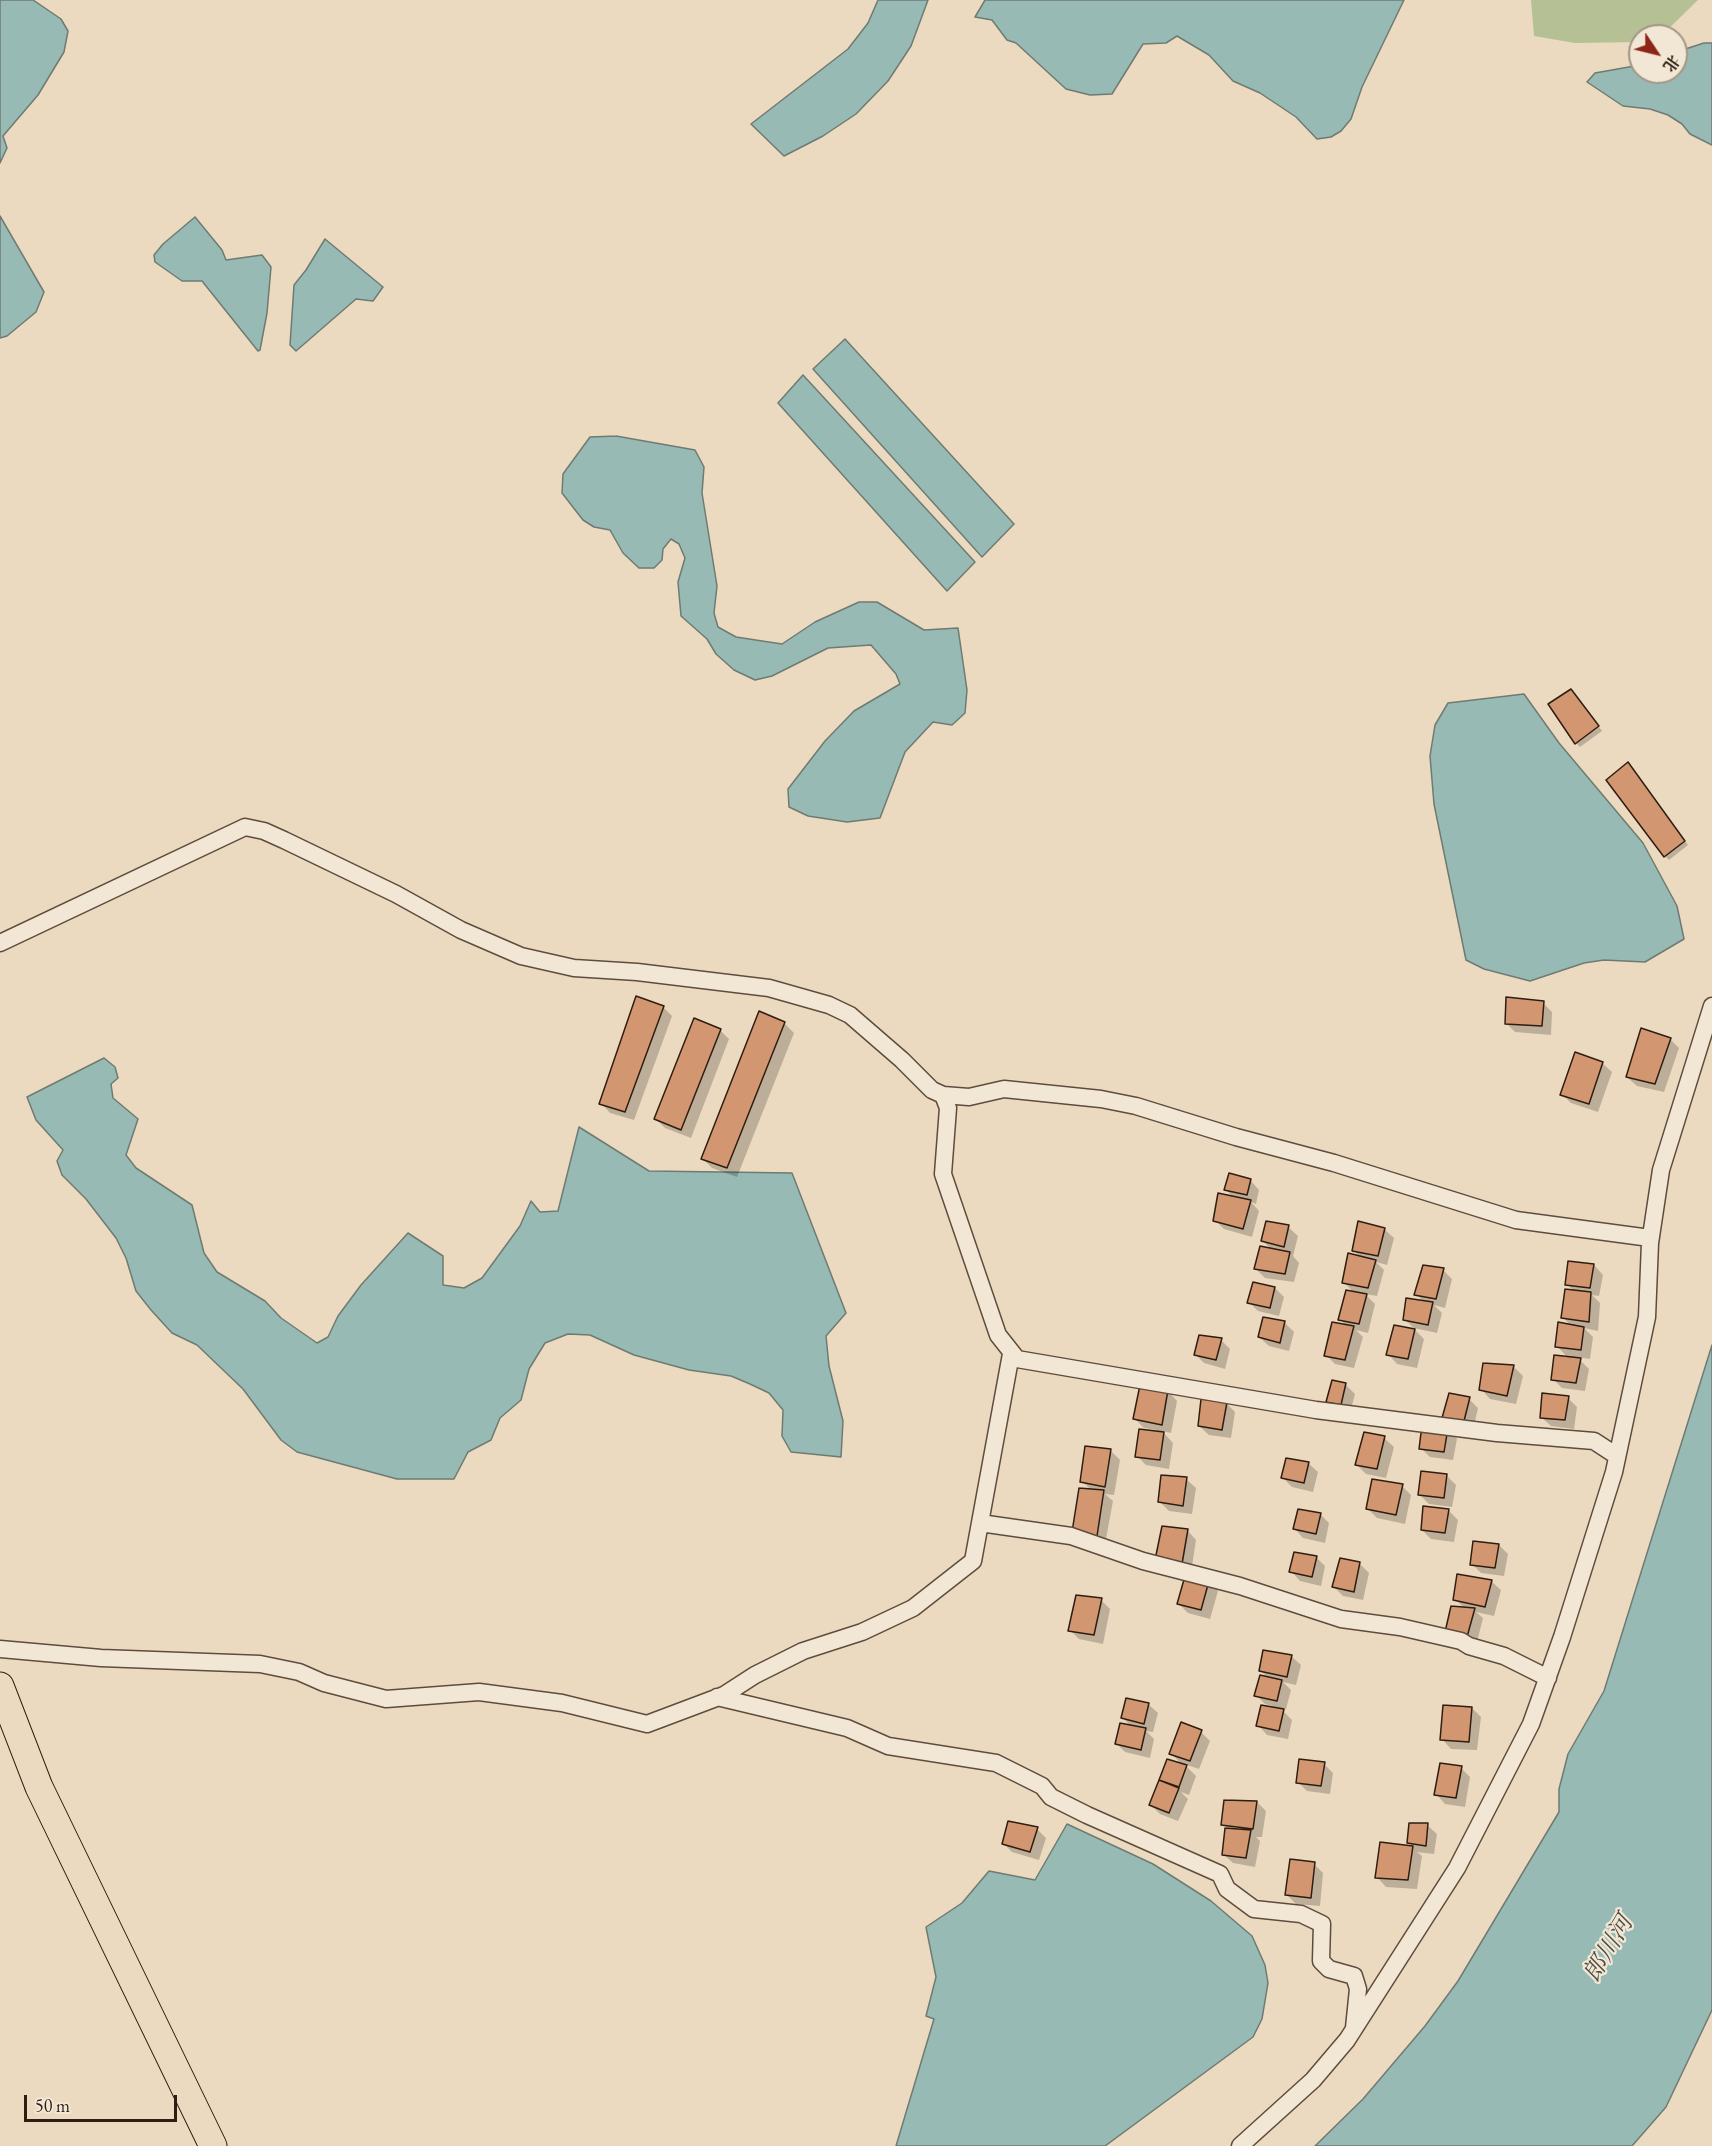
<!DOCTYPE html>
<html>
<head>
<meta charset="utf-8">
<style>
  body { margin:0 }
  #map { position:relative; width:1712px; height:2146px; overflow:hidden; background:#ebdabf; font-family:"EB Garamond","Noto Serif SC",serif }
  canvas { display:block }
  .north { position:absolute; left:1628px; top:24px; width:60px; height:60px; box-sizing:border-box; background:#f2e7d5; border:2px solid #a49687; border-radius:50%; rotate:125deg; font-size:16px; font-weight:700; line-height:24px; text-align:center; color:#2f1d12 }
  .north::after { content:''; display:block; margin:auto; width:21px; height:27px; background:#8f2418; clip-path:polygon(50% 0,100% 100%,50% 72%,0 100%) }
  .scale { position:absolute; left:24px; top:2095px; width:153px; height:27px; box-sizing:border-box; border:3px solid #2f1d12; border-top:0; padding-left:8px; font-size:18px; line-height:21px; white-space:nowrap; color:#2f1d12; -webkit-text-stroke:4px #f2e7d5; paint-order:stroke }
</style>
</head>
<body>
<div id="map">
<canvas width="1712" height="2146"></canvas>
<div class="north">北</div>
<div class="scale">50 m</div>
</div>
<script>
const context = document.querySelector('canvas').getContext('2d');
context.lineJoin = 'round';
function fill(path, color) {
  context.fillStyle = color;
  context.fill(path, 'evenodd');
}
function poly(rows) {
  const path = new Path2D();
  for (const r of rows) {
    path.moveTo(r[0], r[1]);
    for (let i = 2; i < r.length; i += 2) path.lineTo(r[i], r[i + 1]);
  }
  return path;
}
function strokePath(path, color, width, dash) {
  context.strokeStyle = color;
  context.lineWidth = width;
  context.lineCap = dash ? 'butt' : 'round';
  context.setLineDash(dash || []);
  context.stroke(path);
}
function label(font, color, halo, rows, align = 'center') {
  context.font = font + ' "EB Garamond","Noto Serif SC",serif';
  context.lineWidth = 4.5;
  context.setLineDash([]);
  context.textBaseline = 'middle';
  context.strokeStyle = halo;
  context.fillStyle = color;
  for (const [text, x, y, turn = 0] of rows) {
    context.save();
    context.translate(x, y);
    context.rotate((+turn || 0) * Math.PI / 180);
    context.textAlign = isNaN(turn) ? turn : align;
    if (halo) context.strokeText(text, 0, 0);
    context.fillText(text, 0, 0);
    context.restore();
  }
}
fill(poly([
  [1531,0,1698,0,1661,36,1640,36,1640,42,1575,43,1534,36]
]), '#b5c094');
const water = poly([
  [0,0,33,0,61,19,68,31,64,52,38,95,3,136,7,148,0,163,0,0],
  [878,0,928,0,911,46,888,81,856,114,823,136,784,156,751,124,848,49,868,23,878,0],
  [985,0,1404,0,1362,87,1351,119,1341,131,1331,137,1317,139,1296,117,1260,93,1233,81,1209,55,1177,36,1166,43,1143,44,1112,94,1090,95,1066,89,1016,43,1007,40,992,20,975,17,985,0],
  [1704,43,1712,43,1712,145,1690,134,1682,124,1668,115,1650,109,1623,106,1587,82,1595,73,1640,65,1640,72,1676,72,1676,52,1704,43],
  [0,216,44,292,36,312,7,336,0,338,0,216],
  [195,217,222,250,226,260,262,255,271,267,267,313,260,350,258,351,202,281,182,281,155,262,154,255,163,244,195,217],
  [325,239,383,287,373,301,356,299,296,351,290,345,294,285,306,270,325,239],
  [845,339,1014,524,982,557,813,369,845,339],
  [803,375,975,562,947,591,778,403,803,375],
  [616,436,695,450,704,467,702,493,717,586,714,613,718,627,736,637,782,644,815,622,859,602,877,602,924,630,958,628,967,690,965,713,952,725,933,722,905,752,880,818,847,822,808,816,789,807,788,789,825,741,854,711,900,684,896,674,871,645,828,648,772,676,755,680,734,670,716,654,707,639,681,616,678,582,685,558,679,544,671,539,663,549,662,560,654,568,639,568,623,553,610,530,594,527,583,520,562,493,563,474,590,437,616,436],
  [1524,694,1559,743,1643,843,1677,906,1684,939,1645,962,1604,960,1584,963,1530,981,1484,969,1466,960,1434,804,1430,756,1435,725,1448,703,1524,694],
  [104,1058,115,1067,118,1078,111,1084,113,1098,138,1119,126,1155,136,1168,192,1205,204,1253,217,1272,265,1301,281,1318,317,1343,328,1337,338,1316,361,1285,408,1233,443,1256,443,1285,464,1288,482,1278,520,1226,531,1201,540,1212,558,1211,579,1127,649,1171,792,1173,846,1313,826,1336,829,1366,843,1421,841,1457,791,1452,782,1436,783,1410,769,1393,750,1384,731,1376,689,1370,634,1355,590,1335,568,1334,545,1343,529,1369,521,1400,500,1418,491,1440,468,1452,454,1479,397,1479,297,1452,281,1440,243,1389,197,1345,172,1333,151,1310,136,1291,126,1258,116,1238,86,1199,62,1175,57,1161,63,1150,36,1120,27,1097,104,1058],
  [1712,1345,1712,2010,1666,2107,1632,2146,1315,2146,1363,2099,1425,2026,1458,1981,1559,1812,1559,1789,1568,1754,1604,1691,1712,1345],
  [1067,1824,1153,1864,1211,1901,1252,1936,1265,1965,1268,1983,1262,2019,1253,2037,1105,2146,896,2146,934,2019,926,2016,936,1977,926,1927,962,1903,989,1871,1035,1880,1067,1824]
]);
fill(water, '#98bab4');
strokePath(water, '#6e7b73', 1.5);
fill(poly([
  [1575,695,1602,731,1580,747,1576,743],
  [1631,769,1688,845,1669,860,1665,856],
  [1543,1003,1552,1012,1551,1035,1515,1032,1506,1023],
  [663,1007,672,1016,634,1120,610,1113,601,1103],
  [760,1013,785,1024,794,1033,737,1177,712,1168,702,1158],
  [720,1030,729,1039,691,1138,665,1128,656,1119],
  [1670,1039,1679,1048,1664,1092,1637,1086,1627,1077],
  [1602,1063,1612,1072,1598,1112,1571,1103,1562,1094],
  [1250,1180,1259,1190,1256,1204,1251,1202,1259,1211,1252,1237,1224,1229,1215,1220,1234,1198,1226,1190],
  [1288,1227,1298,1236,1293,1256,1299,1263,1294,1282,1265,1278,1256,1269,1272,1250,1263,1241],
  [1384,1229,1394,1238,1387,1265,1376,1262,1384,1270,1377,1296,1365,1294,1375,1304,1368,1333,1356,1330,1363,1337,1354,1368,1335,1364,1326,1355,1346,1326,1340,1319,1354,1293,1344,1282,1360,1257,1353,1250],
  [1594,1265,1603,1275,1599,1296,1592,1295,1600,1303,1598,1331,1584,1328,1593,1337,1590,1359,1577,1357,1589,1369,1585,1391,1562,1388,1553,1379,1569,1359,1557,1346,1571,1326,1563,1317,1574,1291,1567,1284],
  [1443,1270,1452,1279,1445,1308,1434,1305,1442,1313,1437,1333,1414,1328,1404,1319,1424,1302,1416,1294],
  [1275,1288,1284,1297,1279,1316,1258,1311,1249,1302],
  [1285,1323,1294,1332,1289,1351,1269,1346,1259,1337],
  [1415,1330,1424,1339,1417,1368,1397,1364,1388,1354],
  [1221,1340,1230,1349,1225,1369,1204,1363,1195,1354],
  [1484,1365,1514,1367,1523,1376,1516,1404,1490,1399,1481,1389],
  [1346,1385,1355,1394,1350,1413,1337,1411,1328,1402],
  [1168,1391,1177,1401,1171,1433,1162,1431,1173,1443,1169,1469,1146,1465,1137,1456,1156,1430,1144,1428,1135,1419],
  [1568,1398,1577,1407,1574,1429,1551,1426,1541,1417],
  [1469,1399,1478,1408,1473,1430,1453,1426],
  [1226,1403,1235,1412,1231,1438,1209,1435,1199,1426],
  [1448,1429,1457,1439,1453,1460,1430,1457,1421,1448],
  [1384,1438,1394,1447,1386,1478,1366,1474,1357,1465],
  [1111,1451,1120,1460,1114,1495,1105,1494,1113,1501,1105,1544,1083,1540,1091,1490,1082,1481],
  [1308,1463,1318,1472,1313,1492,1292,1487,1283,1478],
  [1422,1473,1447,1476,1456,1485,1452,1507,1429,1504,1420,1495],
  [1186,1479,1196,1488,1192,1514,1169,1511,1160,1502],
  [1402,1486,1411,1495,1405,1524,1377,1518,1367,1508],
  [1449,1511,1458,1520,1454,1542,1431,1539,1422,1530],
  [1320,1514,1329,1523,1325,1543,1303,1538,1294,1528],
  [1187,1530,1196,1540,1191,1573,1165,1569],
  [1499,1545,1508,1554,1504,1576,1481,1573,1472,1564],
  [1316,1557,1325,1566,1321,1586,1300,1581,1291,1571],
  [1360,1564,1369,1573,1363,1600,1343,1596,1334,1587],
  [1491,1581,1501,1590,1494,1616,1476,1612,1483,1618,1476,1646,1456,1641,1464,1608,1455,1599],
  [1208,1582,1218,1591,1210,1619,1188,1613,1179,1604],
  [1101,1600,1110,1609,1103,1644,1079,1639,1070,1630],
  [1291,1656,1301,1665,1296,1685,1283,1682,1291,1690,1286,1709,1280,1708,1292,1720,1288,1739,1267,1735,1258,1725,1273,1706,1265,1704,1256,1695,1269,1679,1260,1670],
  [1148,1704,1158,1713,1153,1732,1146,1731,1154,1739,1150,1758,1125,1752,1116,1743,1132,1727,1123,1718],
  [1472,1708,1481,1717,1477,1750,1451,1749,1442,1739],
  [1201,1732,1210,1741,1199,1769,1184,1764,1196,1776,1189,1795,1181,1792,1188,1799,1178,1821,1160,1814,1151,1805,1168,1761,1183,1766,1171,1753],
  [1324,1764,1333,1773,1330,1794,1307,1791,1298,1782],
  [1461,1768,1470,1777,1465,1807,1445,1804,1436,1794],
  [1257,1802,1266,1811,1262,1837,1256,1837,1260,1841,1255,1867,1233,1863,1223,1854,1227,1828,1223,1825],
  [1427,1825,1437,1834,1434,1854,1417,1852,1422,1856,1417,1889,1386,1887,1377,1877,1382,1844,1413,1847,1409,1842],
  [1037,1829,1046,1838,1039,1860,1012,1852,1003,1843],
  [1314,1864,1323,1873,1320,1906,1296,1904,1287,1895]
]), '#0003');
const building = poly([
  [1571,689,1599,726,1575,744,1548,704,1571,689],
  [1628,762,1685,841,1664,857,1606,780,1628,762],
  [636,996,664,1006,625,1112,599,1104,636,996],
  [1506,997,1544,1001,1542,1026,1505,1024,1506,997],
  [759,1011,785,1022,727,1168,701,1159,759,1011],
  [694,1018,721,1029,681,1130,654,1119,694,1018],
  [1641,1028,1671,1038,1655,1084,1626,1077,1641,1028],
  [1575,1052,1603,1062,1589,1104,1560,1095,1575,1052],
  [1229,1173,1251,1179,1247,1195,1224,1190,1229,1173],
  [1218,1193,1251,1200,1243,1229,1213,1221,1218,1193],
  [1266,1221,1289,1225,1284,1247,1261,1241,1266,1221],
  [1358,1221,1385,1228,1378,1256,1352,1251,1358,1221],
  [1260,1246,1290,1252,1285,1274,1254,1269,1260,1246],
  [1348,1253,1376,1260,1368,1288,1342,1283,1348,1253],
  [1568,1261,1594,1264,1590,1288,1565,1285,1568,1261],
  [1423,1265,1444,1268,1436,1299,1414,1295,1423,1265],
  [1253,1282,1275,1287,1270,1308,1247,1303,1253,1282],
  [1565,1289,1591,1292,1589,1322,1561,1318,1565,1289],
  [1346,1290,1367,1294,1359,1324,1338,1320,1346,1290],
  [1406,1298,1433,1302,1428,1325,1403,1320,1406,1298],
  [1263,1317,1285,1321,1280,1343,1258,1337,1263,1317],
  [1332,1322,1354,1326,1345,1360,1324,1356,1332,1322],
  [1558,1322,1584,1327,1581,1350,1555,1347,1558,1322],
  [1394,1325,1415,1329,1408,1359,1386,1355,1394,1325],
  [1199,1335,1222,1338,1216,1360,1194,1355,1199,1335],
  [1554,1355,1581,1358,1576,1383,1551,1380,1554,1355],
  [1483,1363,1514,1365,1507,1396,1479,1390,1483,1363],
  [1332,1380,1346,1383,1341,1405,1326,1402,1332,1380],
  [1140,1385,1168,1390,1162,1425,1133,1419,1140,1385],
  [1449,1393,1470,1397,1464,1421,1442,1418,1449,1393],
  [1542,1393,1569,1396,1565,1420,1540,1418,1542,1393],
  [1201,1399,1227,1402,1222,1430,1198,1426,1201,1399],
  [1422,1425,1448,1428,1444,1452,1419,1449,1422,1425],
  [1139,1429,1164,1432,1160,1460,1135,1457,1139,1429],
  [1364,1432,1385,1436,1377,1469,1355,1465,1364,1432],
  [1085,1446,1111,1449,1105,1487,1080,1482,1085,1446],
  [1286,1458,1309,1462,1304,1483,1281,1478,1286,1458],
  [1421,1471,1447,1474,1444,1498,1418,1495,1421,1471],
  [1161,1475,1187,1477,1183,1506,1158,1502,1161,1475],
  [1372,1479,1403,1484,1396,1515,1366,1509,1372,1479],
  [1079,1488,1104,1490,1097,1536,1072,1532,1079,1488],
  [1423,1506,1449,1509,1445,1533,1421,1530,1423,1506],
  [1298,1509,1321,1513,1316,1534,1293,1529,1298,1509],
  [1162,1526,1188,1529,1182,1564,1155,1560,1162,1526],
  [1473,1541,1499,1544,1495,1568,1470,1565,1473,1541],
  [1294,1552,1317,1556,1312,1577,1289,1572,1294,1552],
  [1340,1558,1360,1562,1354,1592,1332,1587,1340,1558],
  [1457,1574,1492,1580,1485,1607,1453,1600,1457,1574],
  [1185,1576,1209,1581,1201,1610,1177,1604,1185,1576],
  [1076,1595,1102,1598,1094,1635,1068,1631,1076,1595],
  [1451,1606,1475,1608,1467,1637,1445,1632,1451,1606],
  [1263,1650,1292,1655,1287,1677,1259,1671,1263,1650],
  [1260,1675,1282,1680,1277,1701,1254,1696,1260,1675],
  [1126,1698,1149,1703,1144,1724,1121,1718,1126,1698],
  [1261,1705,1284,1709,1279,1731,1256,1726,1261,1705],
  [1443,1705,1472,1707,1469,1742,1440,1740,1443,1705],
  [1181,1722,1202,1730,1190,1761,1169,1754,1181,1722],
  [1120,1723,1146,1728,1141,1750,1115,1744,1120,1723],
  [1167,1759,1187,1765,1179,1787,1159,1780,1167,1759],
  [1299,1759,1325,1762,1321,1786,1296,1783,1299,1759],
  [1440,1763,1462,1766,1456,1798,1434,1795,1440,1763],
  [1159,1780,1179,1788,1169,1813,1149,1805,1159,1780],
  [1224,1800,1257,1801,1253,1829,1221,1825,1224,1800],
  [1008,1821,1038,1827,1030,1852,1002,1844,1008,1821],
  [1409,1823,1428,1823,1426,1846,1407,1843,1409,1823],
  [1225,1828,1251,1830,1246,1858,1222,1855,1225,1828],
  [1380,1842,1413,1846,1408,1880,1375,1878,1380,1842],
  [1290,1859,1315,1862,1311,1898,1285,1895,1290,1859]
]);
fill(building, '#d29770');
strokePath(building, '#2f1d12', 1.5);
const street = poly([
  [0,943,245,827,264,831,284,840,396,894,461,930,521,956,574,968,637,972,769,988,829,1005,850,1015,902,1060,932,1090,943,1095,969,1097,1004,1089,1101,1099,1136,1106,1236,1137,1334,1163,1516,1220,1650,1238],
  [943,1095,948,1108,943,1174,998,1335,1017,1359,1316,1410,1497,1433,1594,1441,1617,1456],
  [980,1523,1071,1536,1143,1561,1240,1586,1341,1619,1400,1627,1461,1641,1469,1646,1504,1656,1548,1678],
  [0,1649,101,1658,260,1664,299,1672,324,1683,386,1699,479,1692,562,1703,647,1724,724,1695,755,1675,803,1651,862,1632,913,1608,973,1561,1011,1354],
  [717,1697,847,1728,888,1746,996,1763,1042,1786,1051,1797,1087,1815,1220,1874,1227,1889,1254,1909,1301,1914,1322,1924,1321,1961,1329,1969,1354,1976,1358,1989,1354,2028],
  [1240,2146,1313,2080,1347,2040,1457,1868,1531,1724,1562,1637,1614,1472,1647,1317,1650,1243,1661,1170,1712,1006]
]);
const primary = poly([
  [0,1686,39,1787,213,2146]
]);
strokePath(street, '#5e4c3d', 19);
strokePath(primary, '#2f1d12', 29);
strokePath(street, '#f2e7d5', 16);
strokePath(primary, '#ebdabf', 27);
label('italic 24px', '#4e4c43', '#f2e7d5', [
  ["郎川河",1609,1949,-59]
]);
</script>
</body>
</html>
